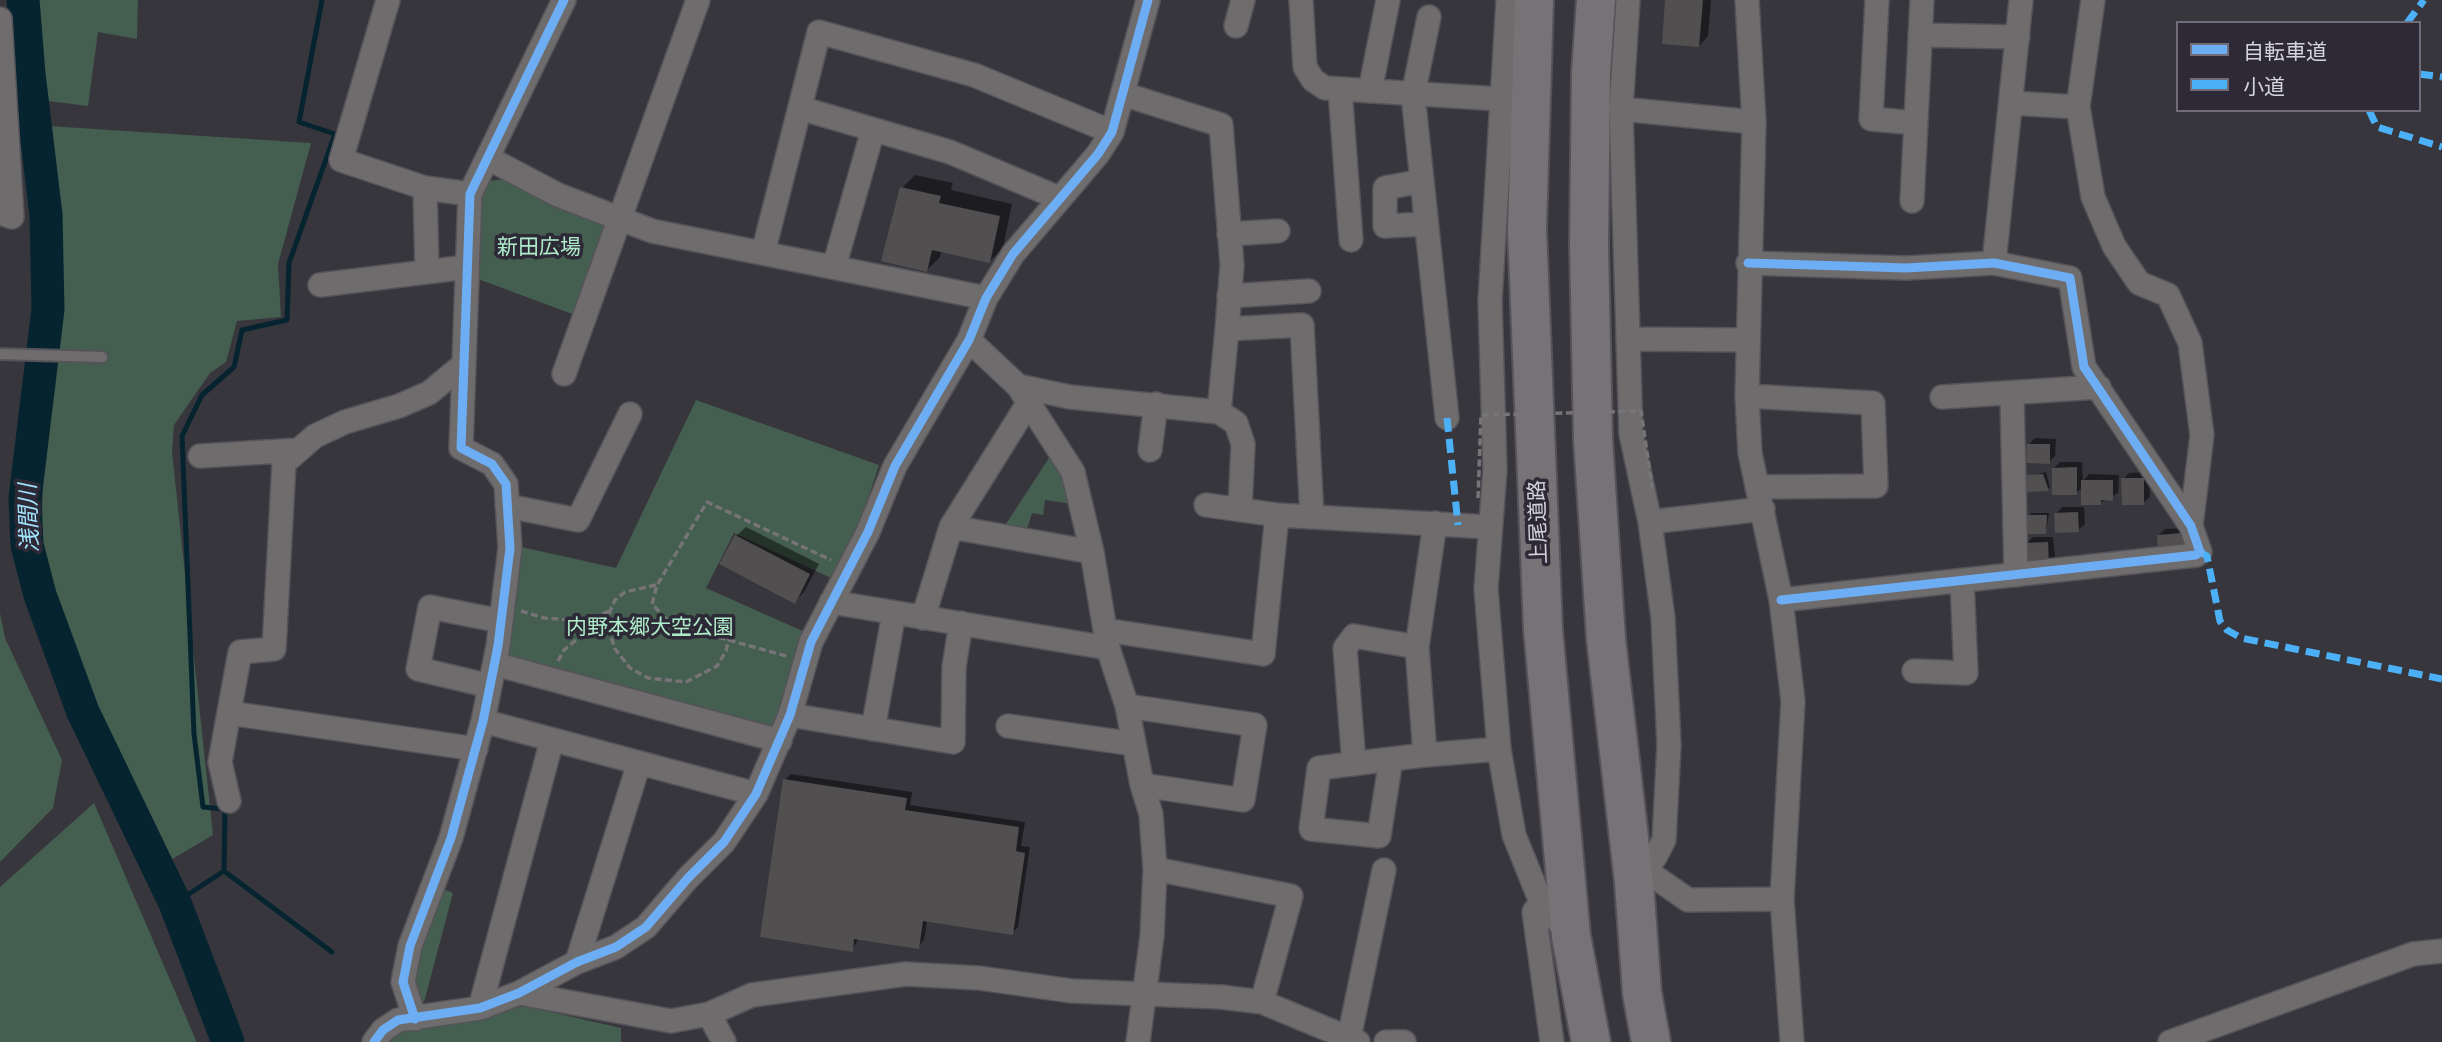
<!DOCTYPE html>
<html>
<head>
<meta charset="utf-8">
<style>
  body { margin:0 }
  #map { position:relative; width:2442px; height:1042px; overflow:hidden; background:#38363d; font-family:Manrope,"Noto Sans JP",sans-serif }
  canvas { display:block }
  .legend { position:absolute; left:2176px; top:21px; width:245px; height:91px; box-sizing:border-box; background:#2d2936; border:2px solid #706d78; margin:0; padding:9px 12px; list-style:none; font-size:21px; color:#d5d3dc }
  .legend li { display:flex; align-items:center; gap:14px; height:35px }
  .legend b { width:35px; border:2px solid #706d78 }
</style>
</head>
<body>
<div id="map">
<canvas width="2442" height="1042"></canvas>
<ul class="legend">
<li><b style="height:9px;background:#6dadf4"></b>自転車道</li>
<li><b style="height:9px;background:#4cb0f7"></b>小道</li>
</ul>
</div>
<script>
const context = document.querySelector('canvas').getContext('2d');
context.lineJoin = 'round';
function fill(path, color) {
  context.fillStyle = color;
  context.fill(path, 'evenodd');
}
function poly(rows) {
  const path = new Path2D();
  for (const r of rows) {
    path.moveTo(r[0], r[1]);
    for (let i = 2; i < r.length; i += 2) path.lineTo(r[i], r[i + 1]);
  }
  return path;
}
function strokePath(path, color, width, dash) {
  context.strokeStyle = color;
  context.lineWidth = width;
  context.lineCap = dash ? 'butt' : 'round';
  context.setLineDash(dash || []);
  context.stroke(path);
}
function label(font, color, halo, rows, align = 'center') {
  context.font = font + ' Manrope,"Noto Sans JP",sans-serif';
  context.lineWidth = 7;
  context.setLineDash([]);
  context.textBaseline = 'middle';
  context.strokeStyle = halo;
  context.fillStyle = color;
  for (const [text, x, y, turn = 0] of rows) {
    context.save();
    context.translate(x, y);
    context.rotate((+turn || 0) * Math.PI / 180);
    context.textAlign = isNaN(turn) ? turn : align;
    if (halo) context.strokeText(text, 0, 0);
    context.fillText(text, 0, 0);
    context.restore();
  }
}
fill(poly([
  [28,0,138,0,137,39,98,32,88,106,40,100],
  [49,126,311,143,278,264,281,317,237,321,226,362,210,373,174,425,172,452,213,835,169,861,73,663,41,541,45,439,63,288],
  [504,179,610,224,575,315,478,279,482,194,489,181],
  [696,400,879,465,859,525,831,578,734,533,706,588,807,633,774,734,508,658,517,546,616,568],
  [1051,455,1061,472,1072,504,1045,500,1043,515,1032,513,1025,535,1002,530],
  [0,613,5,638,62,760,53,808,0,862],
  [94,803,195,1038,196,1042,0,1042,0,887],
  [439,887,453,893,424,1002,413,998,419,936],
  [525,1006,621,1028,621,1042,381,1042,394,1029]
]), '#445e50');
fill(poly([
  [1666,0,1711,0,1708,36,1699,46],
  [915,175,953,183,951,190,1012,204,1003,248,990,261,941,250,940,257,927,270,902,188],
  [2035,438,2056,439,2055,456,2049,462,2029,444],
  [2060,462,2082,462,2083,481,2089,474,2119,475,2118,493,2100,503,2083,487,2076,493,2054,468],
  [2046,472,2050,487,2048,489,2026,476],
  [2149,472,2150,497,2143,503,2123,479,2129,473],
  [2062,507,2084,507,2085,524,2078,530,2056,514],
  [2031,513,2049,513,2046,532,2029,516],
  [746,527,819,564,804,592,794,602,736,536],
  [2189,528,2189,542,2183,548,2159,535,2165,529],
  [2033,537,2053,537,2055,558,2049,564,2027,543],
  [791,774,912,792,910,805,1025,822,1021,846,1030,847,1018,927,1012,933,927,920,924,940,918,947,859,938,852,950,785,780]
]), '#0007');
strokePath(poly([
  [224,871,332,952],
  [175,903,224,871,225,809,203,807,194,734,182,436,202,395,234,367,242,330,287,320,289,263,335,134,299,122,322,0]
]), '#05242f', 5);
strokePath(poly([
  [23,0,29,74,46,215,48,309,25,498,27,545,40,595,83,712,175,903,228,1042]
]), '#05242f', 33);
fill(poly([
  [1665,0,1703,0,1699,47,1662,44],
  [900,187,941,196,939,203,1000,216,990,263,932,250,927,272,881,261],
  [2027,444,2050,444,2050,464,2026,463],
  [2077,467,2077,495,2052,495,2052,468],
  [2043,474,2049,491,2024,492,2024,475],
  [2121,478,2144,478,2144,505,2122,505],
  [2081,480,2113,480,2113,501,2101,500,2101,505,2081,505],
  [2078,512,2079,532,2055,533,2054,513],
  [2027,515,2047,515,2046,534,2027,534],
  [2183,533,2184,550,2158,551,2157,535],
  [735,535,810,574,795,604,719,564],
  [2048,542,2049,566,2028,566,2025,543],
  [783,779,907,798,905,810,1019,827,1016,851,1025,853,1013,935,923,921,919,949,854,939,853,952,760,937]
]), '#524f50');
const lane = poly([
  [0,354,102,357]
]);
const street = poly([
  [388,0,341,160,425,188,470,194],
  [1301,0,1305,67,1313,80,1325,88,1500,99],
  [1508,0,1490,301,1495,470,1486,589,1499,749,1514,835,1541,902,1569,934],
  [1628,0,1621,109,1631,434,1650,522,1663,618,1669,745,1664,840,1655,857,1634,882],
  [1747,0,1754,122,1747,396,1750,453,1781,600,1793,701,1782,899,1792,1042],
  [1877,0,1871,119,1916,123],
  [2093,0,2078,107,2093,197,2114,246,2139,283,2168,295,2190,343,2202,435,2191,526],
  [1429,17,1413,95,1447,418],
  [0,19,12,217,0,213],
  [1236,26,1243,0],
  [1920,35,2018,37],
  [1340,89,1351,240],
  [1370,91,1388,0],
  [1123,94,1221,125,1232,265,1227,329,1302,325,1312,517],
  [2011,103,2078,107],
  [800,108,950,152,1059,198],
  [1621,109,1754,122],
  [488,158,558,195,652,231,986,298],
  [1422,181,1385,188,1385,226,1426,224],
  [425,188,427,272],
  [1912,201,1922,0],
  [1229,234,1278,231],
  [763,253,819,32,974,75,1112,132],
  [1748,263,1906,268,1994,263,2070,278,2084,367,2191,526,2200,552,2196,555,1781,600],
  [1994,263,2021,0],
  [834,267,873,130],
  [320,285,467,267],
  [1229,296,1309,291],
  [1628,339,1747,340],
  [969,340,1018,386,1073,472,1092,552,1108,648,1127,706,1142,785,1151,814,1155,869,1152,936,1138,1042],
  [564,374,698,0],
  [1018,386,1070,397,1219,412,1227,329],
  [2012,395,2016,575],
  [1747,396,1873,403,1876,486,1757,487],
  [1942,397,2099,387],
  [1219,412,1236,423,1243,444,1240,510],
  [1150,450,1156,404],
  [200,456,299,450],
  [1206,505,1277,515],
  [507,506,578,520,630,414],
  [1650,522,1763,509],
  [951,527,1092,552],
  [831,602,1108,648],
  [923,618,951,527,1029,402],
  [1105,630,1263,654,1277,515,1489,527],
  [495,664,780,741],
  [1914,671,1966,673,1962,581],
  [490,686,418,669,430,607,501,621],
  [1127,706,1255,725,1243,800,1142,785],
  [229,713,476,749],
  [790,715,953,742,954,667,961,623],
  [483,721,756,794],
  [1008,726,1134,744],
  [873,729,894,613],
  [1425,755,1417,647,1435,523],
  [1391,759,1379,836,1311,829,1319,768,1391,759,1425,755,1499,749],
  [1354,764,1345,648,1354,636,1417,647],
  [229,801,220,762,240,652,274,649,284,463,315,436,345,422,399,406,429,393,464,364],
  [1155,869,1291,896,1262,1002],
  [1645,870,1688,900,1782,899],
  [1541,902,1534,912,1552,1042],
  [577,962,639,763],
  [519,993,671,1021,709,1014,752,995,906,974,979,978,1072,991,1221,997,1262,1002,1358,1042],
  [480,1008,552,740],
  [709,1014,724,1042],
  [415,1019,403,982,410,946,451,838,483,721,498,646,510,548,506,484,492,464,461,448,470,194,564,0],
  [1349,1038,1384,870],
  [374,1042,383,1030,398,1020,480,1008,519,993,577,962,616,947,646,927,688,878,724,842,756,794,790,715,811,642,868,532,895,466,969,340,986,298,1013,254,1098,154,1112,132,1148,0],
  [1386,1042,1404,1042],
  [2170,1042,2413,954,2442,951]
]);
const highway = poly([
  [1534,0,1527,229,1543,629,1571,936,1591,1042],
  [1596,0,1591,73,1589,244,1593,440,1606,639,1634,882,1642,993,1651,1042]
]);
strokePath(lane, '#555359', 14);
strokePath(street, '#555359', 26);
strokePath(highway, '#555359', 42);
strokePath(poly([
  [656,585,625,592,615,600,610,611,609,631,615,649,630,668,648,678,686,682,717,666,726,651,729,638],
  [521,611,544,618,583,621,610,611],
  [786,656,671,624,652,604,657,585,707,502,831,560],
  [558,661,564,650,582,635,609,631]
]), '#767476', 3.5, [7, 3.5]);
strokePath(lane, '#6f6c6d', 10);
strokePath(street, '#6f6c6d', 23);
strokePath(highway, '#777276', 38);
strokePath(poly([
  [1478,498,1481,415,1641,411,1653,493]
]), '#767476', 3.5, [7, 3.5]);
strokePath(poly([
  [2407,23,2424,0],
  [2419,74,2442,77],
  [2369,110,2377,127,2442,147],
  [1447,418,1458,525],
  [2200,552,2207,556,2220,621,2227,630,2241,638,2442,679]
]), '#4cb0f7', 7, [14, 7]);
strokePath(poly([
  [1748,263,1906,268,1994,263,2070,278,2084,367,2191,526,2200,552,2196,555,1781,600],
  [415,1019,403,982,410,946,451,838,483,721,498,646,510,548,506,484,492,464,461,448,470,194,564,0],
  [374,1042,383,1030,398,1020,480,1008,519,993,577,962,616,947,646,927,688,878,724,842,756,794,790,715,811,642,868,532,895,466,969,340,986,298,1013,254,1098,154,1112,132,1148,0]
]), '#6dadf4', 9);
label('21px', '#afecca', '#2d2936', [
  ["新田広場",539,248],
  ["内野本郷大空公園",650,628]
]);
label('21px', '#d5d3dc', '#2d2936', [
  ["上尾道路",1539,522,-92]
]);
label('italic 23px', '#9fe3fd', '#2d2936', [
  ["浅間川",30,518,-92]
]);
</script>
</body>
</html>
